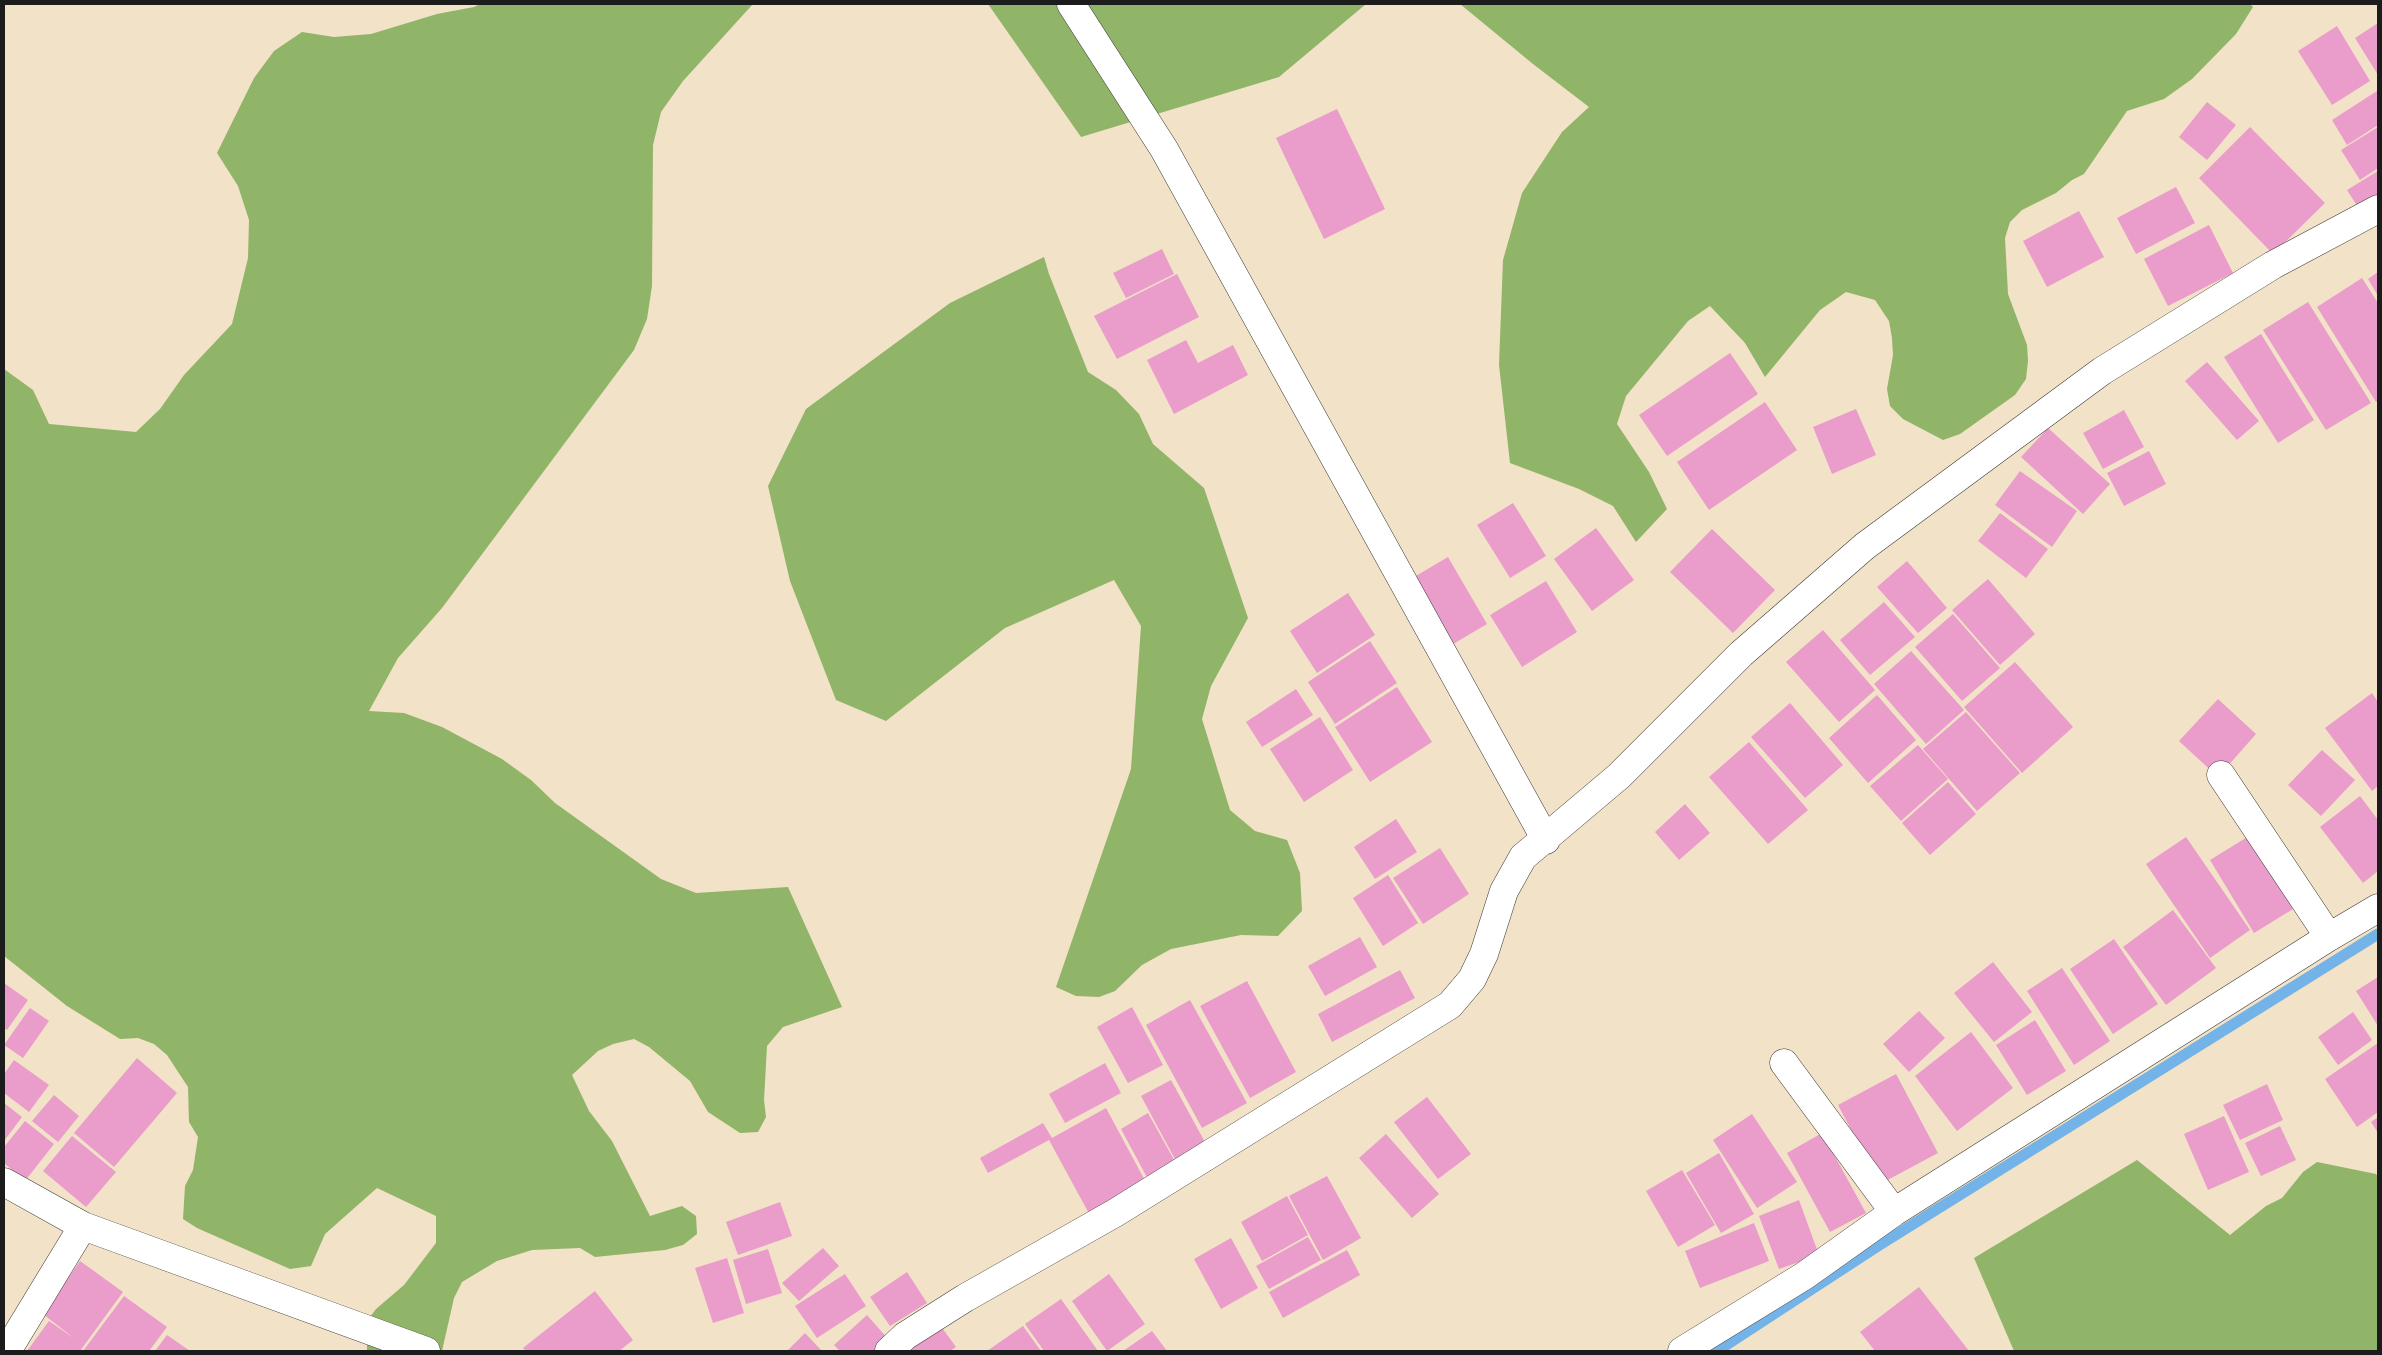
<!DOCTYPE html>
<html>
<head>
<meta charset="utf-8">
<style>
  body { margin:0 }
  #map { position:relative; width:2382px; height:1355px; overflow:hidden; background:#f2e2c7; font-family:Cardo,serif }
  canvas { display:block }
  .frame { position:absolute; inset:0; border:5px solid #1c1c1c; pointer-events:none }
</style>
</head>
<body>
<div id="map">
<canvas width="2382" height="1355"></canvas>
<div class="frame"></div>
</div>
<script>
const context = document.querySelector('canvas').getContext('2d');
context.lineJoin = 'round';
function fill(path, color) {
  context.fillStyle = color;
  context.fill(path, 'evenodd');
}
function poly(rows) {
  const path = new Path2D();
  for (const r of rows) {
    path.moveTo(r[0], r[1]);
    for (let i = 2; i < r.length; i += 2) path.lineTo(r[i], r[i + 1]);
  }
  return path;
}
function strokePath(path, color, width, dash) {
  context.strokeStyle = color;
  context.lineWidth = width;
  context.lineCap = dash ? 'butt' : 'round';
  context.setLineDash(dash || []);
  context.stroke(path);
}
fill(poly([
  [480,4,753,4,683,81,661,112,653,145,652,286,647,319,634,350,442,608,398,658,369,711,404,713,442,727,502,759,531,780,555,803,661,879,696,893,788,887,842,1007,783,1027,767,1046,764,1100,766,1117,758,1132,740,1133,708,1112,690,1081,649,1047,634,1039,613,1044,598,1051,572,1075,589,1111,612,1141,650,1216,682,1206,696,1216,697,1234,683,1245,665,1250,595,1257,580,1248,532,1250,497,1261,462,1282,454,1298,442,1351,367,1351,367,1321,376,1309,404,1285,436,1243,436,1216,377,1188,325,1234,311,1266,290,1269,197,1228,183,1219,185,1186,193,1170,198,1137,189,1122,188,1087,167,1055,154,1044,138,1038,120,1039,67,1006,4,956,4,369,33,390,49,424,136,432,160,409,184,375,232,324,248,258,249,220,238,186,217,153,254,78,274,51,302,32,334,37,371,34,437,14,474,7],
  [988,4,1366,4,1279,77,1081,137],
  [1460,4,2250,4,2253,7,2236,34,2192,79,2164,99,2127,111,2084,174,2072,180,2056,193,2022,210,2010,222,2005,238,2008,294,2027,345,2028,361,2026,379,2015,395,1960,434,1943,440,1903,419,1890,406,1887,389,1893,355,1892,338,1889,321,1875,300,1846,292,1820,310,1765,377,1745,343,1710,306,1688,321,1626,396,1617,424,1649,472,1667,509,1636,542,1613,506,1579,489,1510,463,1499,365,1503,260,1522,193,1562,132,1589,107,1533,64],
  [1044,257,1049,274,1088,372,1116,390,1139,414,1153,444,1204,488,1248,618,1211,686,1202,719,1230,810,1255,831,1287,840,1300,873,1302,911,1278,936,1241,935,1171,949,1142,965,1115,991,1099,997,1076,996,1056,987,1131,769,1141,626,1114,580,1005,628,886,721,836,700,790,581,768,486,806,409,950,303],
  [2137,1160,2230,1235,2266,1206,2282,1198,2303,1172,2317,1162,2376,1174,2378,1177,2378,1351,2014,1351,1974,1258]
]), '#90b468');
strokePath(poly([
  [1717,1351,1878,1246,2378,934]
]), '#74b3e8', 11);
fill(poly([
  [2378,23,2378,75,2355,38],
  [2337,26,2370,81,2332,105,2298,51],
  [2377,91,2378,125,2347,145,2332,120],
  [2207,102,2236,125,2207,160,2179,137],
  [1337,109,1385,209,1324,239,1276,138],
  [2250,127,2325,203,2273,254,2199,178],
  [2378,127,2378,168,2360,180,2341,150],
  [2378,171,2378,201,2361,212,2347,190],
  [2176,187,2195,223,2136,254,2117,218],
  [2079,211,2104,257,2047,287,2023,241],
  [2209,225,2233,273,2168,306,2144,259],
  [1162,249,1174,274,1126,298,1113,273],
  [2378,272,2378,296,2368,279],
  [1177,274,1199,317,1117,359,1094,316],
  [2362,278,2378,303,2378,401,2376,402,2317,307],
  [2308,302,2371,403,2326,430,2263,330],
  [2261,334,2314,420,2278,443,2224,357],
  [1186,340,1198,363,1233,345,1248,375,1174,414,1147,360],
  [1730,353,1758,394,1667,456,1639,415],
  [2207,362,2259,421,2237,440,2185,381],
  [1765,402,1797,450,1709,510,1677,462],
  [1856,409,1876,455,1832,474,1813,427],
  [2124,410,2144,447,2103,469,2083,433],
  [2048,428,2110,484,2083,514,2021,457],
  [2149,451,2166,484,2124,506,2107,473],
  [2020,471,2077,511,2052,547,1995,505],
  [1513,503,1546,556,1510,578,1477,525],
  [2000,513,2048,549,2026,578,1978,541],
  [1596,528,1634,580,1592,611,1554,559],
  [1712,529,1775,590,1733,633,1670,572],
  [1448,557,1487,624,1443,650,1404,583],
  [1907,561,1947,608,1918,633,1877,587],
  [1988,579,2035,634,2000,665,1952,610],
  [1546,581,1577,632,1522,667,1490,615],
  [1348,593,1375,635,1317,673,1290,631],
  [1884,602,1915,637,1870,675,1840,640],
  [1953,614,2000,668,1962,701,1915,647],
  [1823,630,1875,690,1839,722,1786,662],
  [1370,641,1397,683,1335,724,1308,682],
  [1911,651,1964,710,1926,744,1874,684],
  [2015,662,2073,727,2022,773,1964,707],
  [1397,687,1432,742,1370,782,1335,727],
  [1296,689,1313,715,1262,747,1246,722],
  [2372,693,2378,702,2378,786,2372,791,2325,728],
  [1877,695,1916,740,1868,783,1829,738],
  [2218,699,2256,734,2218,777,2179,741],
  [1790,703,1843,765,1805,798,1751,737],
  [1966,712,2020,773,1977,811,1923,749],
  [1320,717,1353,770,1304,802,1270,749],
  [1749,742,1808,810,1768,844,1709,777],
  [1918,745,1948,779,1901,821,1870,786],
  [2322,750,2355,780,2321,816,2288,785],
  [1948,782,1976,814,1930,855,1902,823],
  [2360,796,2378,820,2378,871,2363,883,2320,827],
  [1685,804,1710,833,1679,860,1655,832],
  [1396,819,1417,852,1375,879,1354,847],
  [2249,836,2293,909,2254,933,2210,860],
  [2186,837,2250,930,2210,958,2146,864],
  [1440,848,1469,894,1423,924,1393,878],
  [1388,875,1418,923,1383,946,1353,898],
  [2173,910,2216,968,2166,1005,2123,947],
  [1360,937,1377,967,1325,996,1308,966],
  [2114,939,2158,1004,2113,1034,2070,969],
  [1993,962,2032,1012,1994,1042,1954,993],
  [2062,968,2110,1041,2074,1065,2027,991],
  [1400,970,1415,998,1332,1042,1318,1014],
  [2378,977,2378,1026,2356,991],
  [1247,981,1296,1072,1250,1098,1200,1006],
  [4,983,28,1000,7,1030,4,1028],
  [1190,1000,1247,1103,1202,1128,1146,1025],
  [1132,1007,1163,1065,1128,1083,1097,1027],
  [30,1008,49,1021,23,1058,4,1045],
  [1919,1011,1945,1038,1909,1072,1883,1044],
  [2353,1012,2372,1040,2338,1065,2318,1037],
  [2035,1020,2066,1071,2027,1095,1996,1045],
  [1971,1032,2013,1088,1957,1131,1915,1076],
  [2378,1043,2378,1112,2357,1127,2325,1079],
  [137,1058,177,1093,114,1167,74,1133],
  [14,1060,49,1085,29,1112,4,1093,4,1074],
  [1105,1063,1121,1093,1065,1123,1049,1094],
  [1896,1074,1938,1153,1880,1184,1838,1105],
  [1171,1080,1206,1144,1176,1161,1141,1096],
  [2267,1084,2283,1120,2240,1140,2223,1105],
  [54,1095,79,1116,58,1142,32,1121],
  [1427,1097,1471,1154,1438,1179,1394,1122],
  [4,1103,22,1117,4,1141],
  [1106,1108,1149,1188,1092,1219,1049,1140,988,1173,980,1158,1043,1123,1052,1138],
  [1148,1113,1178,1167,1150,1183,1121,1129],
  [1752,1114,1797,1182,1757,1208,1713,1140],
  [2224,1116,2249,1172,2208,1190,2184,1134],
  [2378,1117,2378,1133,2371,1122],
  [25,1121,54,1144,25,1181,4,1163,4,1147],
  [2280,1126,2296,1160,2261,1176,2245,1143],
  [1822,1133,1866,1213,1830,1232,1787,1153],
  [1386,1134,1439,1194,1412,1218,1359,1158],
  [72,1136,116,1172,86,1207,43,1171],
  [1719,1153,1754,1214,1721,1233,1686,1173],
  [1682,1170,1715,1225,1678,1247,1646,1191],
  [1327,1176,1361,1238,1323,1260,1289,1196],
  [1287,1196,1308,1235,1262,1261,1241,1222],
  [1799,1200,1819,1255,1779,1269,1759,1216],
  [780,1202,792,1236,738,1255,726,1222],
  [1754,1223,1769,1261,1700,1288,1685,1251],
  [1308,1237,1321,1260,1269,1289,1256,1266],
  [1231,1238,1258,1288,1221,1309,1194,1259],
  [823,1248,839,1266,799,1301,782,1283],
  [768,1249,782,1293,746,1304,733,1260],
  [1347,1250,1360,1275,1283,1318,1269,1292],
  [727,1258,744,1313,713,1323,695,1268],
  [80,1261,123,1292,80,1351,27,1351,49,1321,75,1339,43,1314],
  [907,1272,927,1303,890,1326,870,1297],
  [845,1274,866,1306,817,1338,795,1306],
  [1109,1274,1145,1324,1107,1351,1072,1301],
  [1919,1287,1969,1351,1875,1351,1860,1332],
  [595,1291,633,1340,619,1351,526,1351,523,1348],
  [124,1296,167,1327,149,1351,83,1351],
  [1061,1299,1098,1351,1044,1351,1025,1324],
  [867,1315,888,1339,875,1351,840,1351,834,1345],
  [937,1321,956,1347,950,1351,904,1351],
  [1023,1326,1041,1351,987,1351],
  [1152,1331,1167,1351,1123,1351],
  [805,1333,822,1351,787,1351],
  [167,1335,190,1351,155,1351]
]), '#ea9ccb');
const minor = poly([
  [1071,4,1164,149,1546,840],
  [2221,775,2329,937],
  [1784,1063,1894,1212],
  [4,1182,83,1226,426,1351],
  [7,1351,83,1226],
  [889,1351,905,1336,965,1298,1115,1213,1450,1005,1472,979,1484,954,1504,891,1523,857,1619,776,1741,654,1865,546,2102,371,2273,265,2378,209],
  [1682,1351,1804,1276,1894,1212,2329,937,2378,908]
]);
strokePath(minor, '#3c3a36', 29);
strokePath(minor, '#fff', 28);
</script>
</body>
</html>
